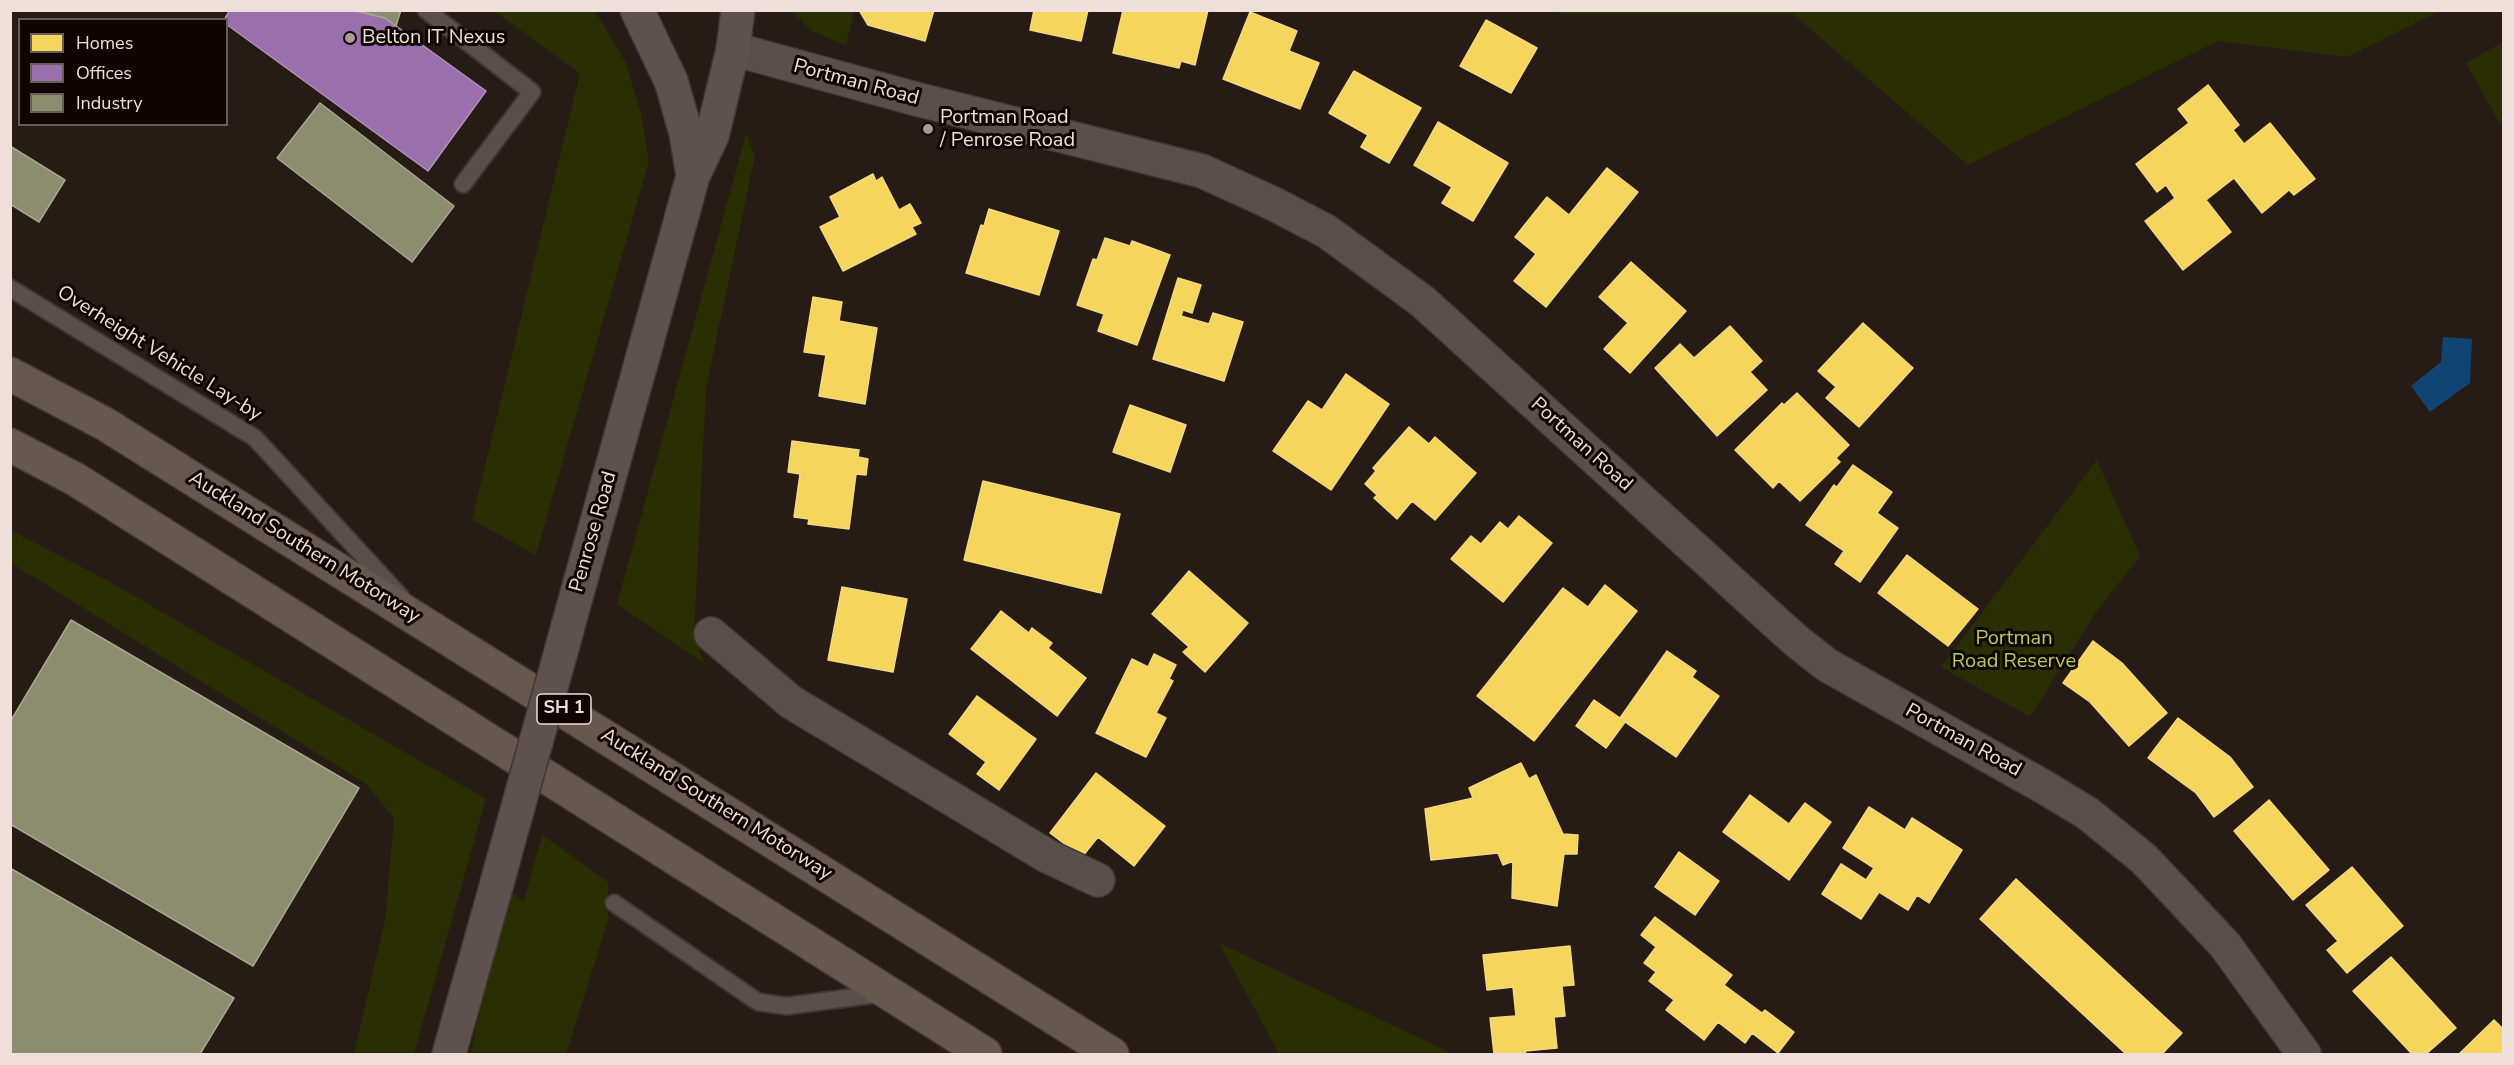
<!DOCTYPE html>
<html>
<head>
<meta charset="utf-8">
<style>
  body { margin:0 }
  #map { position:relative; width:2514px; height:1065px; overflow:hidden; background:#271b16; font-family:"Nunito Sans",sans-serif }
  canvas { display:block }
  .frame { position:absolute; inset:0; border:12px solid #efdfda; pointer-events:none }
  .legend { position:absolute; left:18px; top:18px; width:210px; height:108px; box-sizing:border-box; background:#0f0604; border:2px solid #695d5a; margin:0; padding:8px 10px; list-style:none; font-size:18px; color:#efdfda }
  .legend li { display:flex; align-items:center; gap:12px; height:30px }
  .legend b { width:30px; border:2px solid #695d5a }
</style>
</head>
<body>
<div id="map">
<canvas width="2514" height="1065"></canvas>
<div class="frame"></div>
<ul class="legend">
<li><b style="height:16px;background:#f6d55c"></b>Homes</li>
<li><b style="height:16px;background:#9970ab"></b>Offices</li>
<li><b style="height:16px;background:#8c8c6e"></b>Industry</li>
</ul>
</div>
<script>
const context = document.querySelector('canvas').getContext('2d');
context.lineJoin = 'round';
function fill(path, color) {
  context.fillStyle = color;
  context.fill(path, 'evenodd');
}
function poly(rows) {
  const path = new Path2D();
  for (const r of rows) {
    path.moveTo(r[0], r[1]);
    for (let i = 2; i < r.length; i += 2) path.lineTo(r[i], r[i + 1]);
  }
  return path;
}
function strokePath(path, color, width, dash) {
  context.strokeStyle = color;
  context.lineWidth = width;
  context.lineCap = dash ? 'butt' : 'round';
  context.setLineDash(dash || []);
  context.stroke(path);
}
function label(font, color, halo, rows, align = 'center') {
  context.font = font + ' "Nunito Sans",sans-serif';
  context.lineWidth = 6;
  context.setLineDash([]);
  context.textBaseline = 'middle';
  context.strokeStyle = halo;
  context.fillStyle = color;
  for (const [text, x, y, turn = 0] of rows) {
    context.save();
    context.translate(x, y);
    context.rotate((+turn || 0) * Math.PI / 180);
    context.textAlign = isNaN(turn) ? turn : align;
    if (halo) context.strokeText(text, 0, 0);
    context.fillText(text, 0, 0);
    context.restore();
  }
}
fill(poly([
  [494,11,595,11,626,63,641,114,649,161,536,555,472,520,580,73],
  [791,11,852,11,854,13,846,45,812,31],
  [1557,11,2440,11,2347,57,2218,41,1968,165,1793,14,1560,14],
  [2503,42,2503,129,2466,63],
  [746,134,755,156,706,388,694,635,705,664,617,604],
  [2097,460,2140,556,2096,612,2030,717,1941,667],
  [10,530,103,578,486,799,414,1054,354,1054,385,920,394,818,365,783,11,563],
  [542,835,608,882,608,921,566,1054,470,1054,508,891,524,901],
  [1219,943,1453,1054,1279,1054]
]), '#2a2e03');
fill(poly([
  [2443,337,2472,339,2470,383,2430,412,2411,386,2441,362]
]), '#0f4473');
const homes = poly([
  [859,10,934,10,925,41,868,25,859,10],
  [1034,10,1088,10,1081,41,1030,30,1034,10],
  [1123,10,1208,10,1195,65,1181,61,1179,68,1113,53,1123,10],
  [1250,12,1297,31,1289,51,1319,63,1300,109,1223,79,1250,12],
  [1486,20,1537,48,1511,93,1460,66,1486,20],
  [1354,71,1421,108,1389,163,1361,147,1368,135,1329,113,1354,71],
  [2208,85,2239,125,2233,130,2244,144,2270,123,2315,179,2294,195,2289,190,2262,213,2234,178,2206,200,2231,232,2183,270,2145,221,2175,198,2166,185,2157,192,2136,164,2189,123,2178,109,2208,85],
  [1438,122,1508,163,1473,221,1442,203,1452,187,1414,165,1438,122],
  [1607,168,1638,192,1546,307,1514,281,1536,254,1515,237,1547,197,1569,215,1607,168],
  [873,174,876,181,882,177,899,210,910,204,921,223,912,227,916,234,843,271,820,227,840,217,830,197,873,174],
  [989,209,1059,231,1039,295,966,273,981,225,984,226,989,209],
  [1105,238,1130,246,1132,241,1170,255,1137,345,1098,331,1104,314,1077,305,1093,259,1097,260,1105,238],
  [1631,262,1686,311,1630,373,1604,349,1628,323,1599,297,1631,262],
  [1178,278,1201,285,1192,313,1183,310,1181,316,1209,324,1213,313,1243,322,1224,381,1153,359,1178,278],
  [813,297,842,302,839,321,877,328,865,404,819,396,826,355,804,352,813,297],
  [1863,323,1913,368,1859,427,1826,398,1836,387,1818,371,1863,323],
  [1730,326,1762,361,1750,372,1767,390,1717,436,1655,368,1680,344,1694,358,1730,326],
  [1346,374,1389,404,1331,490,1273,451,1308,401,1322,410,1346,374],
  [1797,393,1849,445,1836,458,1840,462,1800,501,1779,481,1773,488,1735,450,1782,403,1784,405,1797,393],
  [1130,405,1186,425,1170,472,1113,452,1130,405],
  [1409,427,1429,444,1435,437,1476,473,1435,520,1412,501,1397,519,1374,498,1377,495,1365,484,1376,471,1373,468,1409,427],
  [792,441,859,450,858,457,868,459,866,475,856,474,849,529,808,524,809,519,794,517,800,474,788,472,792,441],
  [1853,465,1892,492,1877,513,1898,528,1860,582,1835,564,1844,551,1806,525,1834,485,1837,487,1853,465],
  [983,481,1120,514,1101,593,964,560,983,481],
  [1519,516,1552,543,1503,602,1451,559,1471,536,1481,544,1500,522,1508,529,1519,516],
  [1907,555,1978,609,1948,646,1878,593,1907,555],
  [1189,571,1248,623,1205,672,1183,652,1189,647,1152,614,1189,571],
  [1605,585,1637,611,1534,741,1477,696,1563,588,1588,607,1605,585],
  [842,587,907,599,893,672,828,660,842,587],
  [1001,611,1029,633,1032,628,1052,643,1048,648,1086,678,1057,716,971,649,1001,611],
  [2093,641,2122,663,2167,713,2129,746,2090,702,2063,683,2093,641],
  [1667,651,1696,671,1692,677,1719,696,1676,757,1625,722,1606,748,1576,726,1594,700,1620,718,1667,651],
  [1154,654,1176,665,1169,679,1173,681,1156,713,1166,718,1146,757,1096,733,1132,659,1148,667,1154,654],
  [977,696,1036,739,999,790,977,774,986,762,949,734,977,696],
  [2178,718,2230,757,2253,787,2214,817,2196,793,2148,758,2178,718],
  [1521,763,1529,779,1536,775,1563,834,1578,835,1577,854,1564,854,1557,906,1512,898,1513,861,1503,865,1498,853,1431,860,1425,809,1473,798,1469,788,1521,763],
  [1096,773,1165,826,1134,866,1098,837,1082,857,1050,833,1096,773],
  [1750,795,1789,824,1805,803,1831,822,1789,880,1723,832,1750,795],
  [2269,800,2329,870,2293,900,2234,831,2269,800],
  [1869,807,1905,830,1912,818,1962,850,1929,903,1917,895,1908,910,1879,892,1861,919,1822,894,1841,864,1866,880,1874,868,1843,848,1869,807],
  [1679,852,1719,881,1695,915,1655,887,1679,852],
  [2352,867,2403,926,2347,973,2327,950,2338,941,2306,905,2352,867],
  [2016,879,2182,1033,2162,1054,2126,1054,1980,919,2016,879],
  [1655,917,1732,975,1724,985,1762,1013,1765,1010,1794,1032,1778,1053,1752,1033,1745,1043,1718,1022,1704,1040,1666,1010,1674,1000,1649,981,1656,972,1644,963,1656,947,1641,935,1655,917],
  [1570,946,1574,985,1562,986,1565,1016,1554,1017,1557,1048,1525,1051,1526,1054,1494,1054,1490,1018,1516,1016,1513,987,1487,990,1483,955,1570,946],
  [2391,957,2456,1028,2426,1054,2412,1054,2353,991,2391,957],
  [2494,1020,2504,1030,2504,1054,2459,1054,2494,1020]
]);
fill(homes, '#f6d55c');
strokePath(homes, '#f4d882', 1.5);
const offices = poly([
  [230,10,352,10,385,18,486,91,428,171,226,24,226,20,224,20,230,10]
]);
fill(offices, '#9970ab');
strokePath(offices, '#b391b9', 1.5);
const industry = poly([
  [352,10,401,10,396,26,385,18,352,10],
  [320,103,454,206,412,262,277,158,320,103],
  [10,146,65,180,39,222,10,204,10,146],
  [71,620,359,788,253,966,10,824,10,722,71,620],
  [10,868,234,998,200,1054,10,1054,10,868]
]);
fill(industry, '#8c8c6e');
strokePath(industry, '#aaa58e', 1.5);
const service = poly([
  [426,10,532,92,463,184],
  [10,288,255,438,401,597],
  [614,903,758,1002,787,1006,885,993]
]);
const minor = poly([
  [711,634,791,702,1047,856,1098,880]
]);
const tertiary = poly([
  [733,49,916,99,1202,171,1272,203,1326,231,1422,301,1794,639,1827,665,2044,787,2087,813,2144,859,2225,945,2304,1054]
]);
const secondary = poly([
  [637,10,671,81,686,133,693,176],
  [581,579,693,176,712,136,733,49,738,10],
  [449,1054,497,883]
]);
const motorway = poly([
  [10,374,105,424,1112,1054],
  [10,445,75,479,985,1054]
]);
strokePath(service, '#403633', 20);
strokePath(minor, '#403633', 36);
strokePath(tertiary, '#403633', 36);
strokePath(secondary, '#403633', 36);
strokePath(motorway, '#403633', 36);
strokePath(service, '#59504c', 16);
strokePath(minor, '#59504c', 33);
strokePath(tertiary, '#59504c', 33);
strokePath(secondary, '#5d524d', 33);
strokePath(motorway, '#66584f', 33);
const secondaryBridge = poly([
  [497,883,581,579]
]);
strokePath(secondaryBridge, '#403633', 36, []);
strokePath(secondaryBridge, '#5d524d', 33);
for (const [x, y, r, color] of [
  [350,38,6,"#a99a95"],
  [928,129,6,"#a99a95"]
]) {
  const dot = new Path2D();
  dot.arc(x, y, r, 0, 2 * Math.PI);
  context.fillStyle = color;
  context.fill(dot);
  strokePath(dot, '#0f0604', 2);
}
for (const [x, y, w] of [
  [564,709,54]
]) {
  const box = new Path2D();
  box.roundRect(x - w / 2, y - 15, w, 30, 4.5);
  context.fillStyle = '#0f0604';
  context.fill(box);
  strokePath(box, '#efdfda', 1.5);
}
label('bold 18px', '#efdfda', null, [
  ["SH 1",564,709]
]);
label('20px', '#efdfda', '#0f0604', [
  ["Belton IT Nexus",362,38],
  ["Portman Road",940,118],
  ["/ Penrose Road",940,141]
], 'left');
label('20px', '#efdfda', '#0f0604', [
  ["Portman Road",856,83,15],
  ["Overheight Vehicle Lay-by",159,354,32],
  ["Portman Road",1581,445,42],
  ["Penrose Road",594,532,-74],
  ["Auckland Southern Motorway",304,548,32],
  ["Portman Road",1963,741,29],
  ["Auckland Southern Motorway",716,805,32]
]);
label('20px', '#bbca5e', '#0f0604', [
  ["Portman",2014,639],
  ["Road Reserve",2014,662]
]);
</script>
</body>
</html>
